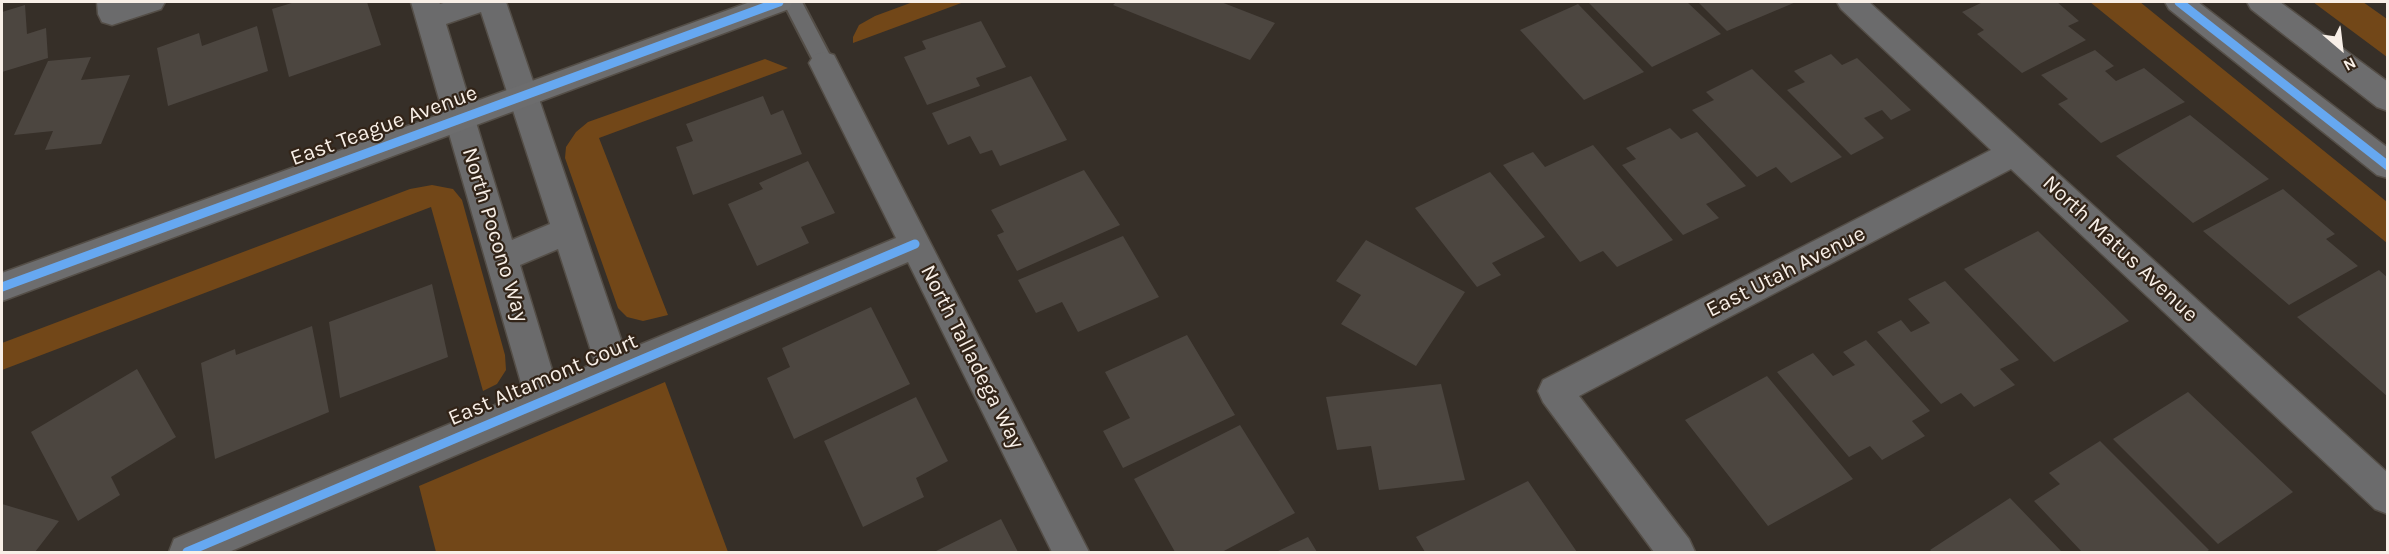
<!DOCTYPE html>
<html>
<head>
<meta charset="utf-8">
<style>
  body { margin:0 }
  #map { position:relative; width:2389px; height:554px; overflow:hidden; background:#362f28; font-family:Karla,sans-serif }
  canvas { display:block }
  .frame { position:absolute; inset:0; border:3px solid #f8efe7; pointer-events:none }
  .north { position:absolute; left:2311px; top:18px; width:60px; height:60px; -webkit-text-stroke:4px #322418; paint-order:stroke; rotate:152deg; font-size:16px; font-weight:700; line-height:24px; text-align:center; color:#f8efe7 }
  .north::after { content:''; display:block; margin:auto; width:21px; height:27px; background:#f8efe7; clip-path:polygon(50% 0,100% 100%,50% 72%,0 100%) }
</style>
</head>
<body>
<div id="map">
<canvas width="2389" height="554"></canvas>
<div class="frame"></div>
<div class="north">N</div>
</div>
<script>
const context = document.querySelector('canvas').getContext('2d');
context.lineJoin = 'round';
function fill(path, color) {
  context.fillStyle = color;
  context.fill(path, 'evenodd');
}
function poly(rows) {
  const path = new Path2D();
  for (const r of rows) {
    path.moveTo(r[0], r[1]);
    for (let i = 2; i < r.length; i += 2) path.lineTo(r[i], r[i + 1]);
  }
  return path;
}
function strokePath(path, color, width, dash) {
  context.strokeStyle = color;
  context.lineWidth = width;
  context.lineCap = dash ? 'butt' : 'round';
  context.setLineDash(dash || []);
  context.stroke(path);
}
function label(font, color, halo, rows, align = 'center') {
  context.font = font + ' Karla,sans-serif';
  context.lineWidth = 4.5;
  context.setLineDash([]);
  context.textBaseline = 'middle';
  context.strokeStyle = halo;
  context.fillStyle = color;
  for (const [text, x, y, turn = 0] of rows) {
    context.save();
    context.translate(x, y);
    context.rotate((+turn || 0) * Math.PI / 180);
    context.textAlign = isNaN(turn) ? turn : align;
    if (halo) context.strokeText(text, 0, 0);
    context.fillText(text, 0, 0);
    context.restore();
  }
}
fill(poly([
  [913,2,964,2,853,43,853,37,859,25,875,16],
  [2090,2,2140,2,2387,202,2387,243],
  [2313,2,2363,2,2387,19,2387,57],
  [765,59,788,68,599,138,668,315,643,321,627,317,618,308,565,158,566,147,576,132,588,122],
  [432,185,453,189,462,200,505,355,506,370,497,384,483,391,431,207,2,370,2,343,410,189],
  [665,382,728,552,436,552,419,486]
]), '#724718');
fill(poly([
  [295,2,367,2,381,45,289,77,272,9],
  [1116,2,1221,2,1275,23,1250,60,1113,5],
  [1588,2,1687,2,1721,34,1652,67],
  [1698,2,1796,2,1727,31],
  [1983,2,2057,2,2079,21,2068,26,2086,40,2022,73,1977,34,1984,30,1962,12],
  [1578,4,1644,72,1584,100,1520,30],
  [25,5,27,34,46,28,48,58,2,72,2,12],
  [981,21,1006,67,976,78,980,86,927,105,904,57,926,49,922,41],
  [257,26,268,71,168,106,157,48,199,33,202,46],
  [2095,50,2114,66,2105,71,2116,81,2144,68,2185,102,2101,143,2058,104,2068,99,2041,75],
  [1831,54,1842,65,1857,58,1911,110,1891,120,1882,110,1864,118,1884,138,1851,155,1787,90,1805,82,1794,71],
  [91,57,81,80,130,75,101,144,45,150,53,131,14,135,48,61],
  [1752,69,1842,157,1791,183,1776,167,1757,177,1692,110,1714,100,1706,92],
  [1031,76,1067,140,1000,166,992,150,980,154,970,136,948,145,932,113],
  [763,96,771,115,783,110,802,154,693,195,676,147,693,141,686,124],
  [2190,115,2269,179,2193,223,2116,156],
  [1670,128,1681,139,1697,132,1746,186,1706,204,1719,218,1683,235,1622,165,1636,159,1626,148],
  [1593,145,1673,240,1617,267,1603,251,1580,262,1503,165,1533,152,1545,167],
  [808,161,835,213,801,227,809,243,757,266,728,204,763,189,759,183],
  [1084,170,1120,225,1017,271,997,235,1004,232,991,210],
  [1490,172,1545,237,1492,263,1501,275,1477,287,1415,208],
  [2283,189,2335,234,2326,239,2358,266,2289,305,2203,231],
  [2038,231,2129,321,2054,362,1964,269],
  [1123,236,1159,297,1078,332,1062,302,1036,313,1018,280],
  [1366,240,1465,292,1416,366,1341,324,1361,295,1336,281],
  [2379,270,2388,278,2388,397,2297,317],
  [1945,281,2019,360,2000,369,2015,385,1974,407,1961,393,1941,404,1877,332,1901,320,1911,332,1930,323,1908,299],
  [432,284,448,357,340,398,329,322],
  [871,307,910,384,794,439,767,378,790,367,782,348],
  [312,326,329,412,215,459,201,363,235,349,236,355],
  [1187,335,1235,415,1123,468,1103,431,1130,418,1105,372],
  [1866,340,1930,411,1912,421,1925,436,1882,460,1870,446,1849,457,1777,372,1813,353,1833,376,1855,365,1843,352],
  [137,369,176,437,111,477,120,495,78,521,31,432],
  [1767,376,1853,479,1768,526,1685,420],
  [1441,384,1465,480,1379,490,1371,446,1337,450,1326,397],
  [2188,392,2293,492,2218,544,2113,439],
  [916,397,948,461,916,478,924,497,863,527,824,441],
  [1240,425,1295,513,1222,552,1175,552,1134,479],
  [2100,441,2209,550,2206,552,2082,552,2034,501,2060,484,2049,473],
  [1528,481,1577,552,1425,552,1416,537],
  [2010,498,2062,552,1932,552,1930,550],
  [2,504,59,521,35,552,2,552],
  [1001,519,1018,552,934,552],
  [1308,537,1317,552,1276,552]
]), '#4c4640');
const lane = poly([
  [783,2,802,2,834,63,831,68,824,71,817,68,783,2]
]);
const street = poly([
  [97,2,165,2,161,9,112,25,102,22,98,14,97,2],
  [411,2,439,2,440,4,447,2,506,2,625,351,896,238,809,63,814,55,824,52,834,55,1089,552,1052,552,908,262,229,552,169,552,174,539,524,393,411,2],
  [481,12,550,224,512,240,446,24,481,12],
  [558,249,595,363,555,380,520,265,558,249],
  [1837,2,1869,2,2388,473,2388,514,2375,509,2011,169,1579,396,1689,539,1695,552,1654,552,1543,402,1538,391,1543,380,1991,150,1841,9,1837,2]
]);
const secondary = poly([
  [750,2,793,2,789,9,2,301,2,273,750,2],
  [2165,2,2198,2,2388,148,2388,178,2377,175,2169,9,2165,2],
  [2247,2,2280,2,2388,82,2388,111,2377,107,2251,9,2247,2]
]);
strokePath(lane, '#544e47', 4);
strokePath(street, '#544e47', 3);
strokePath(secondary, '#544e47', 3);
fill(lane, '#6b6b6c');
fill(street, '#6b6b6c');
fill(secondary, '#6d6d6e');
strokePath(poly([
  [2179,2,2388,166],
  [2,287,779,2],
  [187,552,915,244]
]), '#66a8f1', 9);
label('22px', '#f8efe7', '#322418', [
  ["East Teague Avenue",384,126,-20],
  ["North Pocono Way",495,235,73],
  ["North Matus Avenue",2120,249,43],
  ["East Utah Avenue",1786,272,-27],
  ["North Talladega Way",972,357,63],
  ["East Altamont Court",543,380,-23]
]);
</script>
</body>
</html>
